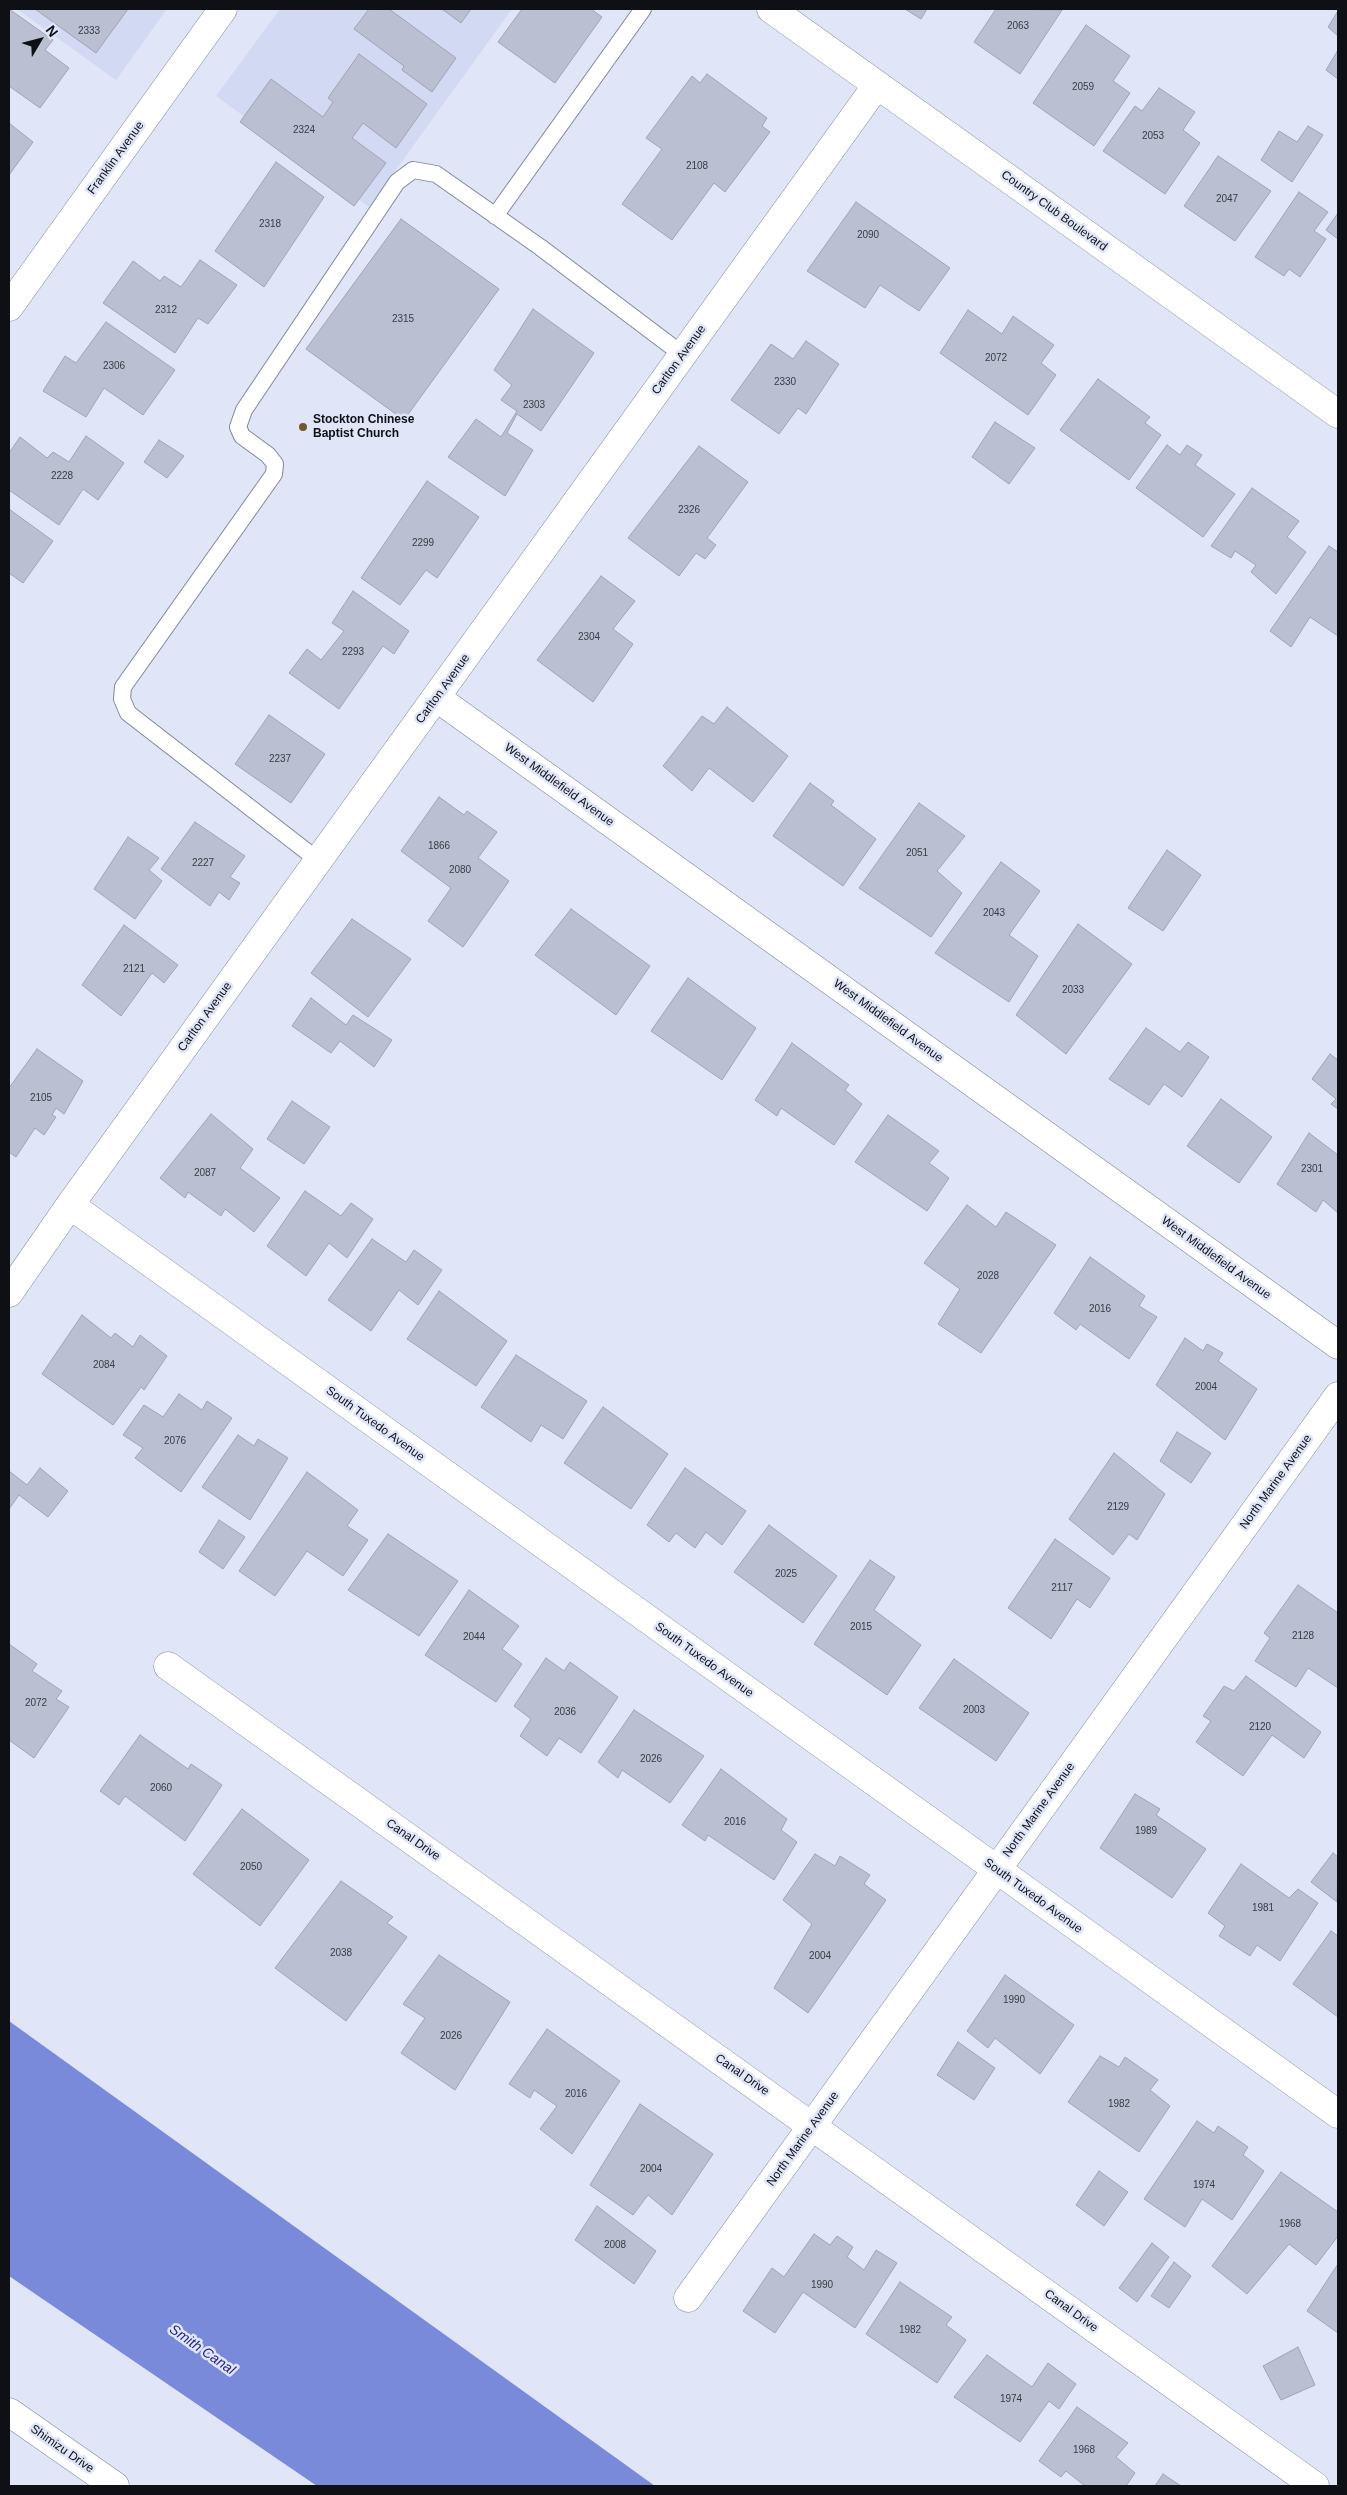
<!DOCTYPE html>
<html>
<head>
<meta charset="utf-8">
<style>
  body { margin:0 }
  #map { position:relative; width:1347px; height:2495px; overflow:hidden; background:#e0e5f8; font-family:Helvetica,sans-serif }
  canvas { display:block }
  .frame { position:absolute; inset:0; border:10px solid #0e1016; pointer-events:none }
  .north { position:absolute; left:15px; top:15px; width:50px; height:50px; -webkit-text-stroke:4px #e0e5f8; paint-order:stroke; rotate:53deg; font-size:14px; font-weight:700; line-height:20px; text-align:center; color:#0e1016 }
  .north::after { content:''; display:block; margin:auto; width:18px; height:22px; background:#0e1016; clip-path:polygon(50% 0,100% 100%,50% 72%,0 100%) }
</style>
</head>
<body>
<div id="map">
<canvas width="1347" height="2495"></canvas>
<div class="frame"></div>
<div class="north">N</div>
</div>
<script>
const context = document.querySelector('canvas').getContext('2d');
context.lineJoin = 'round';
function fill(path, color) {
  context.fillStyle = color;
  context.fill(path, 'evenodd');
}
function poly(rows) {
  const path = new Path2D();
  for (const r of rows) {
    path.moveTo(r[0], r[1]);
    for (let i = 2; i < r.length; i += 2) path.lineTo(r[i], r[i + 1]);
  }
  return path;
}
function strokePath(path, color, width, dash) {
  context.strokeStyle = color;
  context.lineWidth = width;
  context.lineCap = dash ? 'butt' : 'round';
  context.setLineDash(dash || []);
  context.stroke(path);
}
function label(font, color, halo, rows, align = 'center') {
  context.font = font + ' Helvetica,sans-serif';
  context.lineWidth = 5;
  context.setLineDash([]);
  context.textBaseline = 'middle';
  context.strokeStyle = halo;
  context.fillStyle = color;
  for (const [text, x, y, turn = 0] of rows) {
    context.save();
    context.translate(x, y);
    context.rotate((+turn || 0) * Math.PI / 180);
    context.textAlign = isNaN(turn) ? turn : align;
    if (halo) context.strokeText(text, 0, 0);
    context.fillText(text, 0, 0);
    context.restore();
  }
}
fill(poly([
  [17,9,167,9,116,80],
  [280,9,512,9,369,207,216,96]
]), '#d2d9f3');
fill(poly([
  [9,2021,655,2486,317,2486,9,2276]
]), '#7a8adb');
const building = poly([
  [9,9,53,40,45,50,69,68,40,108,9,86,9,9],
  [35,9,128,9,96,53,35,9],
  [369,9,389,9,456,58,432,92,402,70,404,66,354,29,369,9],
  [442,9,471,9,461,23,442,9],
  [522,9,591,9,602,17,555,83,498,42,522,9],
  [905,9,927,9,921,19,905,9],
  [996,9,1062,10,1020,74,974,42,996,9],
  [1338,11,1338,36,1328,27,1338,11],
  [1086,25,1130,56,1113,81,1130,93,1094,146,1033,103,1086,25],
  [1338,50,1338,79,1326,70,1338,50],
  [359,54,427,104,396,148,363,123,352,138,386,163,354,206,240,122,271,79,323,117,333,102,328,98,359,54],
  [707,74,767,118,762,126,770,132,725,192,714,183,672,240,622,204,662,149,646,138,692,76,700,83,707,74],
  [1159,88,1195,112,1183,130,1200,143,1165,194,1103,151,1135,106,1142,111,1159,88],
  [9,123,33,142,9,175,9,123],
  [1308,126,1323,135,1292,182,1261,160,1279,131,1297,142,1308,126],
  [1218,156,1271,191,1235,241,1184,206,1218,156],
  [276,162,324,197,264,287,215,251,276,162],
  [1299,192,1328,212,1314,231,1326,239,1300,277,1289,269,1284,276,1255,257,1299,192],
  [856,202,950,268,919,311,880,285,865,308,807,271,856,202],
  [1338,213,1338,239,1326,230,1338,213],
  [401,219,499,289,404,420,306,349,401,219],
  [200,260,237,285,208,324,198,318,175,353,103,303,133,261,160,281,164,276,181,287,200,260],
  [533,309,594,353,541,431,517,414,507,433,533,450,505,496,448,457,476,419,501,437,517,411,501,400,512,385,494,370,533,309],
  [968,310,1002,334,1013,316,1054,345,1041,363,1056,375,1028,415,940,353,968,310],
  [106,322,175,370,143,415,104,388,86,417,43,391,65,356,76,363,106,322],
  [806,341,839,364,806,414,798,408,779,434,731,400,771,344,793,359,806,341],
  [1098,379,1150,417,1145,423,1161,435,1129,480,1060,430,1098,379],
  [995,422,1035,448,1009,484,972,457,995,422],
  [86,436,124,463,98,500,83,489,59,525,9,490,9,453,20,437,47,458,53,452,69,462,86,436],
  [159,440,184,456,167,478,144,462,159,440],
  [1167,445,1180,455,1187,445,1202,455,1195,465,1235,494,1203,537,1136,488,1167,445],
  [699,446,748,482,707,538,716,545,705,559,696,553,679,576,628,538,699,446],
  [427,481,479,517,437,578,426,570,400,605,361,578,427,481],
  [1252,488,1299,521,1287,537,1306,552,1276,594,1251,572,1256,565,1235,551,1231,558,1211,546,1252,488],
  [9,509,53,541,23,583,9,573,9,509],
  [1329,546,1338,552,1338,636,1310,617,1291,647,1270,631,1329,546],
  [601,576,635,601,613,629,633,644,593,702,537,660,601,576],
  [353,591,409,631,394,654,383,646,339,709,289,673,307,649,321,660,344,631,332,623,353,591],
  [727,707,788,756,753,802,709,768,692,791,663,766,702,716,714,724,727,707],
  [269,715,325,754,291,803,235,764,269,715],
  [810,783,834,801,831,805,876,839,843,886,773,836,810,783],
  [439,797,464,815,467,811,497,832,478,858,509,881,463,947,428,921,451,888,401,851,439,797],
  [919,803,965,836,937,871,962,893,931,937,859,888,919,803],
  [195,822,245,856,230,877,240,883,229,900,219,892,210,906,161,869,195,822],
  [128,837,159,858,149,870,162,881,135,919,94,889,128,837],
  [1167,850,1201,875,1163,931,1128,908,1167,850],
  [1001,862,1040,891,1009,935,1038,956,1009,1002,935,953,1001,862],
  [571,909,650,966,616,1015,535,955,571,909],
  [352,919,411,959,368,1017,311,973,352,919],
  [1078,924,1132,964,1066,1054,1016,1015,1078,924],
  [124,925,178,965,164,983,152,973,121,1016,82,985,124,925],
  [688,978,756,1028,722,1080,651,1031,688,978],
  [311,998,346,1025,353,1015,392,1040,374,1067,340,1041,331,1053,292,1026,311,998],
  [1146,1028,1180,1052,1188,1042,1209,1057,1182,1097,1164,1084,1149,1105,1109,1079,1146,1028],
  [792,1043,849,1085,845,1090,862,1104,834,1145,781,1108,777,1116,755,1100,792,1043],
  [37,1049,83,1081,64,1114,56,1108,52,1115,56,1117,44,1135,35,1128,16,1157,9,1152,9,1088,37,1049],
  [1330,1054,1338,1060,1338,1109,1331,1104,1336,1099,1312,1079,1330,1054],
  [1221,1099,1272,1137,1239,1183,1187,1146,1221,1099],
  [292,1101,330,1127,304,1164,267,1139,292,1101],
  [211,1114,253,1149,240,1168,280,1198,254,1232,225,1209,221,1216,188,1192,185,1198,160,1178,211,1114],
  [888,1115,939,1151,929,1163,949,1178,927,1211,855,1162,888,1115],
  [1309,1133,1338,1155,1338,1213,1323,1200,1316,1212,1277,1184,1309,1133],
  [305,1191,341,1216,351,1203,373,1219,347,1258,329,1243,306,1276,267,1246,305,1191],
  [967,1205,996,1227,1006,1212,1056,1245,981,1353,938,1324,960,1289,924,1263,967,1205],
  [372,1239,406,1262,414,1250,442,1270,418,1305,399,1290,371,1331,328,1300,372,1239],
  [1090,1257,1145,1296,1139,1306,1157,1317,1129,1359,1080,1324,1076,1330,1054,1313,1090,1257],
  [439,1291,507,1341,476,1386,407,1339,439,1291],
  [82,1315,111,1338,115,1333,133,1347,140,1335,167,1356,144,1390,141,1387,113,1425,42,1374,82,1315],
  [1185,1338,1203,1351,1207,1344,1223,1353,1218,1361,1257,1389,1225,1440,1156,1385,1185,1338],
  [516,1355,587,1401,563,1439,541,1425,531,1442,481,1407,516,1355],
  [179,1394,202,1410,207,1401,232,1418,181,1492,135,1458,143,1448,123,1435,144,1405,163,1417,179,1394],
  [603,1407,668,1454,631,1509,564,1463,603,1407],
  [1177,1432,1211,1453,1191,1483,1160,1461,1177,1432],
  [238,1435,254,1446,258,1439,288,1458,250,1520,202,1487,238,1435],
  [1114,1453,1165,1494,1137,1540,1129,1534,1113,1555,1069,1519,1114,1453],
  [40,1468,68,1491,48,1517,19,1495,9,1509,9,1471,27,1485,40,1468],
  [685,1468,746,1511,722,1545,706,1532,695,1548,676,1533,669,1542,647,1525,685,1468],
  [307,1472,358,1510,347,1526,368,1540,343,1576,307,1551,275,1596,239,1571,307,1472],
  [219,1520,245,1537,223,1569,199,1552,219,1520],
  [769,1525,837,1576,803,1623,734,1572,769,1525],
  [388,1534,458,1581,419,1636,348,1590,388,1534],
  [1055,1539,1110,1578,1090,1608,1077,1599,1051,1639,1008,1608,1055,1539],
  [870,1560,895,1577,874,1610,921,1645,887,1695,814,1644,870,1560],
  [1298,1585,1338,1613,1338,1688,1308,1668,1296,1687,1255,1661,1270,1638,1264,1633,1298,1585],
  [469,1590,519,1626,502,1649,522,1664,496,1702,425,1655,469,1590],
  [9,1644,37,1664,32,1671,62,1691,56,1699,69,1707,34,1758,9,1740,9,1644],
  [546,1658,564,1671,570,1662,618,1697,581,1753,559,1738,547,1756,520,1736,531,1719,514,1706,546,1658],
  [954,1659,1029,1713,996,1761,919,1708,954,1659],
  [1246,1676,1321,1732,1304,1758,1272,1735,1243,1776,1196,1742,1211,1721,1203,1716,1224,1686,1234,1691,1246,1676],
  [634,1710,704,1756,670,1803,622,1770,618,1778,598,1762,634,1710],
  [140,1735,188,1769,191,1764,222,1785,185,1841,125,1796,119,1805,100,1791,140,1735],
  [721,1769,787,1819,781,1830,797,1842,774,1880,708,1835,705,1841,682,1825,721,1769],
  [1135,1794,1160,1809,1156,1815,1206,1849,1172,1898,1100,1848,1135,1794],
  [242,1809,309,1860,260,1926,193,1874,242,1809],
  [1333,1853,1338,1857,1337,1902,1311,1882,1333,1853],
  [815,1854,835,1866,840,1856,870,1875,864,1884,886,1900,808,2013,774,1988,812,1924,783,1900,815,1854],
  [1241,1864,1289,1898,1298,1889,1318,1903,1280,1961,1257,1945,1250,1956,1219,1936,1225,1926,1208,1913,1241,1864],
  [341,1881,393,1917,387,1923,407,1937,346,2021,275,1968,341,1881],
  [1331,1931,1338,1936,1338,2017,1293,1984,1331,1931],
  [439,1955,510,2002,455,2090,401,2053,425,2018,403,2004,439,1955],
  [1005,1975,1074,2025,1040,2074,995,2038,988,2048,967,2031,1005,1975],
  [547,2029,620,2081,572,2154,540,2129,557,2106,534,2090,530,2098,509,2084,547,2029],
  [958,2042,995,2068,974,2100,937,2075,958,2042],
  [1100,2056,1119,2067,1125,2057,1158,2080,1150,2090,1170,2106,1139,2152,1068,2102,1100,2056],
  [640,2104,713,2154,672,2215,648,2195,633,2215,590,2185,640,2104],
  [1197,2121,1214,2133,1218,2126,1248,2147,1243,2155,1264,2171,1232,2220,1202,2199,1185,2227,1144,2199,1197,2121],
  [1099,2171,1128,2192,1104,2226,1076,2205,1099,2171],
  [1281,2172,1338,2212,1338,2236,1316,2265,1289,2244,1247,2294,1212,2266,1281,2172],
  [597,2206,656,2251,634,2284,575,2240,597,2206],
  [814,2234,830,2245,837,2236,853,2247,847,2257,864,2270,876,2250,897,2263,855,2328,803,2292,775,2333,743,2311,772,2268,784,2277,814,2234],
  [1152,2243,1169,2257,1137,2302,1119,2288,1152,2243],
  [1174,2262,1191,2276,1169,2308,1151,2296,1174,2262],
  [1338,2264,1338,2333,1307,2311,1338,2264],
  [900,2282,952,2317,946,2325,966,2340,937,2383,866,2334,900,2282],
  [1298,2347,1315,2385,1281,2400,1263,2366,1298,2347],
  [987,2355,1032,2387,1048,2363,1076,2384,1059,2409,1049,2401,1020,2442,954,2397,987,2355],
  [1077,2407,1128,2443,1116,2457,1135,2473,1126,2486,1085,2486,1066,2471,1061,2477,1039,2461,1077,2407],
  [1163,2474,1181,2486,1155,2486,1163,2474]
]);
fill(building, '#babfd1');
strokePath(building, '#9fa3b5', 1);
const service = poly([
  [495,216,643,9],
  [319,861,128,713,122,699,123,687,274,474,275,464,268,455,242,436,238,427,244,410,397,182,413,170,436,174,540,247,683,355]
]);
const minor = poly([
  [9,307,223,9],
  [437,698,1338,1345],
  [70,1205,1338,2114],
  [9,1293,70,1205,877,85],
  [168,1666,1315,2486],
  [688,2298,1338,1396],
  [9,2412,115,2486]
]);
const tertiary = poly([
  [771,9,1338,414]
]);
strokePath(service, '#828798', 18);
strokePath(minor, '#828798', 29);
strokePath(tertiary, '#828798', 29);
strokePath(service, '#fff', 16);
strokePath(minor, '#fff', 28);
strokePath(tertiary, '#fff', 28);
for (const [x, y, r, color] of [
  [303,427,5,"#725b2b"]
]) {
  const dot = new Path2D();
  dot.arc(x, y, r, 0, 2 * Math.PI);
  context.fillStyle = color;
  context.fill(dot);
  strokePath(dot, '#e0e5f8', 2);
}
label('10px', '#393c45', null, [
  ["2063",1018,26],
  ["2333",89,31],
  ["2059",1083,87],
  ["2324",304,130],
  ["2053",1153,136],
  ["2108",697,166],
  ["2047",1227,199],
  ["2318",270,224],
  ["2090",868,235],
  ["2312",166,310],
  ["2315",403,319],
  ["2072",996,358],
  ["2306",114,366],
  ["2330",785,382],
  ["2303",534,405],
  ["2228",62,476],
  ["2326",689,510],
  ["2299",423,543],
  ["2304",589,637],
  ["2293",353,652],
  ["2237",280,759],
  ["1866",439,846],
  ["2051",917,853],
  ["2227",203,863],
  ["2080",460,870],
  ["2043",994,913],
  ["2121",134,969],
  ["2033",1073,990],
  ["2105",41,1098],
  ["2301",1312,1169],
  ["2087",205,1173],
  ["2028",988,1276],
  ["2016",1100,1309],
  ["2084",104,1365],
  ["2004",1206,1387],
  ["2076",175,1441],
  ["2129",1118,1507],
  ["2025",786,1574],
  ["2117",1062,1588],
  ["2015",861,1627],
  ["2128",1303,1636],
  ["2044",474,1637],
  ["2072",36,1703],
  ["2003",974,1710],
  ["2036",565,1712],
  ["2120",1260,1727],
  ["2026",651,1759],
  ["2060",161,1788],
  ["2016",735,1822],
  ["1989",1146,1831],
  ["2050",251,1867],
  ["1981",1263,1908],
  ["2038",341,1953],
  ["2004",820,1956],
  ["1990",1014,2000],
  ["2026",451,2036],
  ["2016",576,2094],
  ["1982",1119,2104],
  ["2004",651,2169],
  ["1974",1204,2185],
  ["1968",1290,2224],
  ["2008",615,2245],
  ["1990",822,2285],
  ["1982",910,2330],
  ["1974",1011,2399],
  ["1968",1084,2450]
]);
label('12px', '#0e1016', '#e0e5f8', [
  ["Franklin Avenue",116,158,-54],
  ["Country Club Boulevard",1054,211,36],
  ["Carlton Avenue",679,360,-54],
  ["Carlton Avenue",443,689,-54],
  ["West Middlefield Avenue",559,785,36],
  ["Carlton Avenue",205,1017,-54],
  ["West Middlefield Avenue",888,1021,36],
  ["West Middlefield Avenue",1216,1258,36],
  ["South Tuxedo Avenue",375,1424,36],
  ["North Marine Avenue",1276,1482,-54],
  ["South Tuxedo Avenue",704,1660,36],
  ["North Marine Avenue",1039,1810,-54],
  ["Canal Drive",413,1840,35],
  ["South Tuxedo Avenue",1033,1896,36],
  ["Canal Drive",742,2075,35],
  ["North Marine Avenue",803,2139,-54],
  ["Canal Drive",1071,2311,36],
  ["Shimizu Drive",62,2449,35]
]);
label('bold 12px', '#0e1016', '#e0e5f8', [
  ["Stockton Chinese",313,420],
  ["Baptist Church",313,434]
], 'left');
label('italic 14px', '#232380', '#e0e5f8', [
  ["Smith Canal",202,2350,35]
]);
</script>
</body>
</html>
